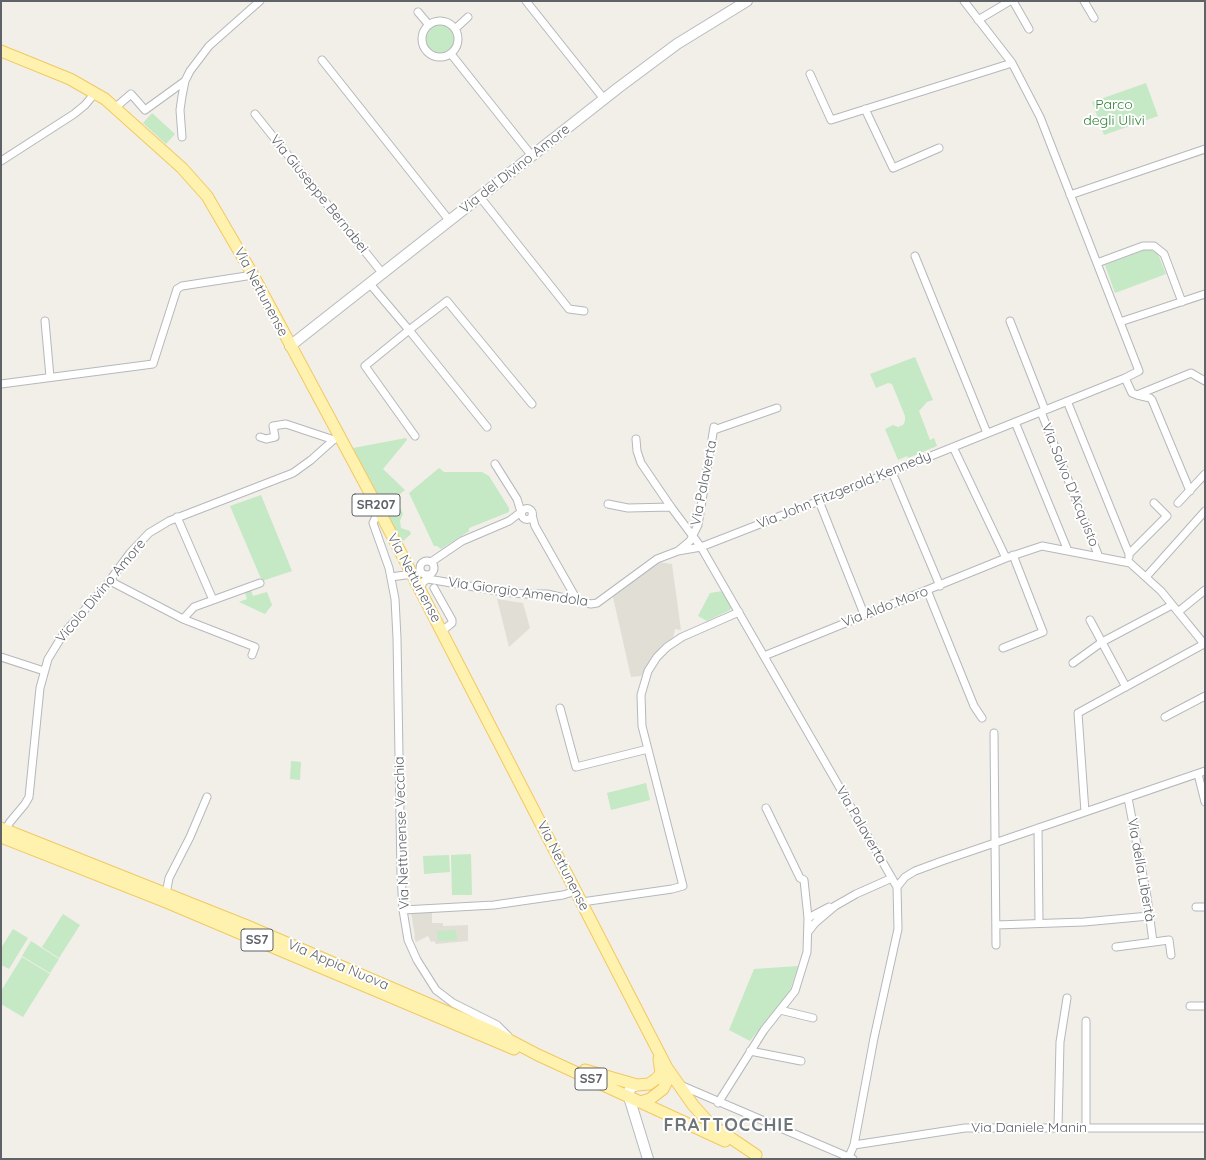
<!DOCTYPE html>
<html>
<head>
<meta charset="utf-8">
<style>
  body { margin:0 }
  #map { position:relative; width:1206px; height:1160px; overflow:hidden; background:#f1efe8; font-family:Quicksand,sans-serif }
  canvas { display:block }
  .frame { position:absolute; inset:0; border:2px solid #5f6368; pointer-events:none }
</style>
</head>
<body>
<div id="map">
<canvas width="1206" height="1160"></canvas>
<div class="frame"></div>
</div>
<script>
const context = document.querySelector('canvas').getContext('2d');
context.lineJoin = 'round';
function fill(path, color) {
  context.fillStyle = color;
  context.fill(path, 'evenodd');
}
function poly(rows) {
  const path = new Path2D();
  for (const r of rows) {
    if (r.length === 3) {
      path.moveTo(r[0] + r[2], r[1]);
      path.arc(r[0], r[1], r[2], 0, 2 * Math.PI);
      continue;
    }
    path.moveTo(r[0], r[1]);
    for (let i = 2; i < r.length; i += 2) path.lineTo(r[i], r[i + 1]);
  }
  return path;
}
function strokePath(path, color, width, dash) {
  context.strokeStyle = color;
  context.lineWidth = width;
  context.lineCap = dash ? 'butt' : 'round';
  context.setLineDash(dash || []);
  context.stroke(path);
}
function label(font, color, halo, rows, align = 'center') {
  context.font = font + ' Quicksand,sans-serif';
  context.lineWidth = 4;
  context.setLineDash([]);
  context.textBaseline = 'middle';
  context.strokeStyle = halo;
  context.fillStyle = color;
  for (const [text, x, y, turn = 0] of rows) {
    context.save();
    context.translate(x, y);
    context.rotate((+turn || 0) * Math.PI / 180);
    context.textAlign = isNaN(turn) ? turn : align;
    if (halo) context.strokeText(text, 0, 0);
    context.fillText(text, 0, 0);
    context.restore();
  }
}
fill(poly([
  [659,562,672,564,681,630,675,629,673,638,662,645,656,653,641,676,631,677,613,597],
  [497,599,523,603,530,628,509,647],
  [411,913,432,913,432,923,443,923,443,926,468,925,468,941,436,944,434,941,431,942,428,936,416,942,414,937,415,936]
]), '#e1ded6');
fill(poly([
  [440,40,15],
  [1146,83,1158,116,1104,135,1092,102],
  [152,113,175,134,166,144,143,123],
  [1145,250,1151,250,1158,254,1166,274,1115,293,1105,265],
  [915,357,933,400,927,402,919,411,930,440,934,438,937,446,908,458,907,456,898,460,885,429,893,425,898,427,903,425,905,421,905,416,892,384,888,383,876,388,870,374],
  [406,438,407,440,383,469,405,490,395,498,403,514,400,521,401,528,410,531,411,534,402,542,353,448],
  [439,468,444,472,482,472,489,476,509,508,509,512,469,528,469,531,441,549,437,546,434,546,409,493],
  [261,495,292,571,262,581,230,506],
  [251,590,253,596,267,592,272,605,265,614,239,602,247,599,245,592],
  [723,591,732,606,730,610,707,621,698,616,710,593],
  [291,761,301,762,300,780,290,779],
  [646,783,650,800,611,810,607,793],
  [471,854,472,895,452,895,451,855],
  [449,855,450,872,424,874,423,856],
  [63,914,80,925,59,958,42,947],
  [13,929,28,938,9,969,1,965,1,948],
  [456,930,457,940,438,941,437,931],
  [31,941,59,959,50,973,22,956],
  [22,957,50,974,23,1017,1,1004,1,991],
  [798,966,790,991,750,1041,729,1030,754,969]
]), '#c5e8c5');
const minor = poly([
  [526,1,604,99],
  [1013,1,1029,29],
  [1084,1,1094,18],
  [418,12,429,25],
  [978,20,1010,1],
  [440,39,18],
  [455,29,468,17],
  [451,54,532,156],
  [322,60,449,220],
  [810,74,831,120,1012,63],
  [116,107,131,94,145,110,185,81],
  [865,109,893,168,939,148],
  [255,114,383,274],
  [182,137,180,110,182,96,185,81,190,71,209,46,260,1],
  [1,161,74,114,85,105,95,93],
  [1070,195,1205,149],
  [480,197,569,309,584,311],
  [915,256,987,433],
  [1097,263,1143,246,1154,246,1164,254,1182,302],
  [370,284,409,330,447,301,532,404],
  [45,321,50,377],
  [1010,321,1045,410],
  [1120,322,1205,294],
  [1125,378,1132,393,1137,395,1191,373,1205,381],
  [1,384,153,364,177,289,182,286,253,275],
  [1137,395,1150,398,1152,400,1190,491],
  [1067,401,1129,554],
  [1041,412,1099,557],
  [1015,422,1068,551],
  [714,430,777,408],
  [415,436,365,366,409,330,487,427],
  [260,437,266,439,275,437,273,426,286,424,334,440],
  [636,439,637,451,641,463,671,507,701,547,897,887,898,929,874,1038,854,1145,848,1159],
  [953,447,1006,558],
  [892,472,940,586],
  [819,501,864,614],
  [1178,503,1205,474],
  [608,504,628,508,671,507],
  [527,514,5.5],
  [379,510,373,523,389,568,395,599,397,638,401,873,403,910,408,940,417,960,436,990,453,1003,497,1025,508,1036],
  [532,515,535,526,577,600],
  [177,517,213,600],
  [678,551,701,547,819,501,1125,378,1139,371,1040,117,1012,63,964,1],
  [1129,557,1129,554,1167,516,1154,503],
  [427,568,7],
  [431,562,462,541,509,521,521,512,517,499,495,464],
  [391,577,412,574],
  [1146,577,1205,511],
  [110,581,183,619,255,647,252,655],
  [434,588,452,620,452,623,442,631],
  [420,589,423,582,428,579,504,592,525,594,547,594,591,604,597,603,657,559,678,551,690,541,698,525,714,427],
  [927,590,974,706,982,718],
  [1178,612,1205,590],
  [183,619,194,607,260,583],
  [1090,620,1126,687],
  [1003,648,1043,632,1013,555],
  [764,656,1006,558,1042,546,1130,563,1161,591,1205,645],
  [1,657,44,671],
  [1073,663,1102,642,1172,605],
  [560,708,576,767,648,749],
  [1165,717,1205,696],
  [994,733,996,945],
  [1198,774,1205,802],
  [1128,798,1147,897,1153,942],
  [1085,812,1078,713,1204,644],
  [1038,828,1039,923],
  [5,830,10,822,25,804,29,797,40,688,48,659,64,633,105,587,130,553,149,533,169,521,293,473,311,460,339,435],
  [897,887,905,877,915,871,942,861,1205,771],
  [166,894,169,878,190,837,207,797],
  [582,902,672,889,683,886,642,726,641,695,648,671,657,657,667,647,682,637,739,612],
  [1196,907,1205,907],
  [403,910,494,905,563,895,576,891],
  [808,918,829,907],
  [996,925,1084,922,1149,916],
  [808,932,815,923,835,906,856,894,892,878],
  [1116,947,1169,940,1171,955],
  [1190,1006,1205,1006],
  [780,1010,813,1018],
  [1086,1021,1086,1128],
  [750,1051,801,1061],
  [680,1085,853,1159],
  [718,1103,764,1030,795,991,807,952,808,918,804,880,800,878,766,808],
  [1058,1128,1060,1042,1067,998],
  [854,1145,965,1128,1205,1128]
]);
const secondary = poly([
  [290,346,618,88,677,44,747,1],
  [637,1085,632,1087,629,1091,629,1097,648,1159]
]);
const primary = poly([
  [1,51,70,79,105,99,182,168,207,196,253,275,370,493,667,1068,693,1105,710,1124,756,1155],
  [1,828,245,925,494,1032,538,1055,725,1141],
  [1,837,166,902,514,1049],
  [585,1070,637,1085,649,1084,656,1079,661,1074,659,1059],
  [641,1102,650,1099,663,1089,667,1081,667,1068]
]);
strokePath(minor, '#b5b8bc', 9);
strokePath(secondary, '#b6babf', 12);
strokePath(primary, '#f2c960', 13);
strokePath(minor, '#fff', 7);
strokePath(secondary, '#fff', 10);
strokePath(primary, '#fff2af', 11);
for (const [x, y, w] of [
  [376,505,48],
  [257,940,32],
  [591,1079,32]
]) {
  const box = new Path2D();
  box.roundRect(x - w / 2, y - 11, w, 22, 3);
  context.fillStyle = '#fff';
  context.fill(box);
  strokePath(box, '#5f6368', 1);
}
label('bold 13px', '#5f6368', null, [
  ["SR207",376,505],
  ["SS7",257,940],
  ["SS7",591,1079]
]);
label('14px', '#348238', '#fff', [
  ["Parco",1114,105],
  ["degli Ulivi",1114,121]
]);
label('14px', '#5f6368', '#fff', [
  ["Via del Divino Amore",515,169,-38],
  ["Via Giuseppe Bernabei",319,194,51],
  ["Via Nettunense",261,292,62],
  ["Via Palaverta",704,483,-79],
  ["Via Salvo D'Acquisto",1070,485,68],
  ["Via John Fitzgerald Kennedy",844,490,-22],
  ["Via Nettunense",414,578,62],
  ["Vicolo Divino Amore",101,591,-50],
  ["Via Giorgio Amendola",518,592,8],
  ["Via Aldo Moro",885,607,-21],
  ["Via Palaverta",861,825,60],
  ["Via Nettunense Vecchia",402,833,-92],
  ["Via Nettunense",563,866,63],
  ["Via della Libertà",1141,870,80],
  ["Via Appia Nuova",338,965,23],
  ["Via Daniele Manin",1029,1128]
]);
context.letterSpacing = '1px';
label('bold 18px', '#70757a', '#fff', [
  ["FRATTOCCHIE",729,1126]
]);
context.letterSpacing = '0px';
</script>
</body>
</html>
